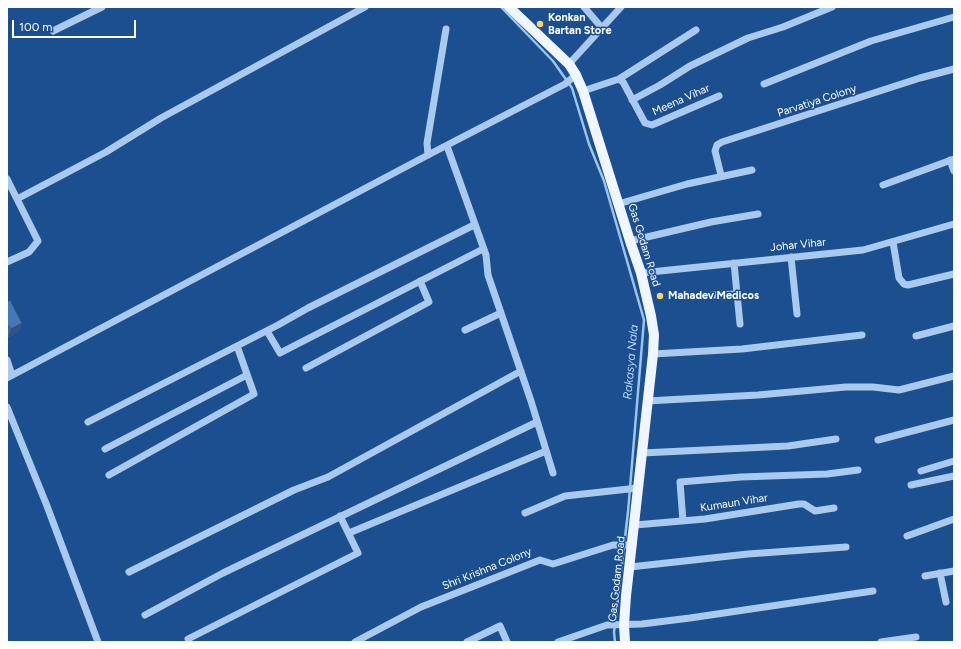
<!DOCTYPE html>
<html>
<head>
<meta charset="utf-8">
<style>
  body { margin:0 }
  #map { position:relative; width:961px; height:649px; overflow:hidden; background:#1b4f8f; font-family:Figtree,sans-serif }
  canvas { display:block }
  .frame { position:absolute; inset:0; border:8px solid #fff; pointer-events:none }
  .scale { position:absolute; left:12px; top:20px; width:124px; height:18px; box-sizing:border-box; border:2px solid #fff; border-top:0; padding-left:5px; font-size:12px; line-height:14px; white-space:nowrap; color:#fff; -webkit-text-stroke:3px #1b4f8f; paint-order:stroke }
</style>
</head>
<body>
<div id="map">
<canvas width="961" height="649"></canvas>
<div class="frame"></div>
<div class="scale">100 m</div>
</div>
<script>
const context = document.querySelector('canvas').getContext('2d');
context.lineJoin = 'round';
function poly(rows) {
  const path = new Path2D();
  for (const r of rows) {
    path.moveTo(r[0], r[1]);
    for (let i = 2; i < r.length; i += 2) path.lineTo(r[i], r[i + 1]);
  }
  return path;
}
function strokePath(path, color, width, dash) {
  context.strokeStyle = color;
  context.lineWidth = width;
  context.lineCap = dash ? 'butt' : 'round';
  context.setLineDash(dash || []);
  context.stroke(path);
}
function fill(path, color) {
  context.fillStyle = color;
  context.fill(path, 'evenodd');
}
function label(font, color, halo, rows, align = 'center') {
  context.font = font + ' Figtree,sans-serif';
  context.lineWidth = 3;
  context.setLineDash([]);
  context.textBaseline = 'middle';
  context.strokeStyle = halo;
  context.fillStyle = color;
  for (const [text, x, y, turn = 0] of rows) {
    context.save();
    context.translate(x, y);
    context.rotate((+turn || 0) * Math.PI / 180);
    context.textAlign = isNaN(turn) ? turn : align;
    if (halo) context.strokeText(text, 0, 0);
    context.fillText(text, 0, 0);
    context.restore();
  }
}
strokePath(poly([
  [501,7,553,61,572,88,589,144,604,181,644,320,628,512,614,632,615,642]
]), '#9cc4f0', 2.5);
strokePath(poly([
  [584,7,602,28],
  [53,31,102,7],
  [569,64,621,7],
  [619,79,696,30],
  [764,84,871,41,954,17],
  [583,91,619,79,623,82,645,123,652,125,719,96],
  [632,100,660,85,690,66,748,38,783,27,832,7],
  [447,146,486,255,488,275,531,401,553,473],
  [428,155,427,143,446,29],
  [950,160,954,171],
  [721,175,715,151,717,145,722,142,920,78,954,69],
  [7,179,38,241,29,252,7,262],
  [883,185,954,159],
  [17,199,106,152,161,118,365,7],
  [618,204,687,184,752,170],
  [630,241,711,222,758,214],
  [893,242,899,278,904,284,908,285,954,274],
  [791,257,797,314],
  [734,263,740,324],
  [641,273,863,250,954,224],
  [713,295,737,294],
  [465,330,501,313],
  [267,331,280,353,483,249],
  [916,336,954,326],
  [653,354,742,349,862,335],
  [7,360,12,375],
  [306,368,429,302,420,281],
  [7,378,428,155,565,84,576,75],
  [647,401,758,395,846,387,873,387,899,390,954,376],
  [7,407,47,506,98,642],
  [88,422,278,325,308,308,474,225],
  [878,440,954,420],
  [105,449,247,375],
  [642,453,788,446,836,439],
  [921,471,954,461],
  [109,475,254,394,237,346],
  [911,485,954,476],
  [525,513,565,496,638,488],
  [683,521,680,482,741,477,827,474,858,470],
  [635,525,705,519,799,504,804,504,815,511,834,508],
  [349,533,546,451],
  [907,536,954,519],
  [630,567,748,554,846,547],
  [129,572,294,490,328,477,521,371],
  [940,573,946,602],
  [925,576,954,571],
  [145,615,223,573,537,422],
  [188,639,358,553,340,516],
  [355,642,421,607,540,560,553,564,613,545,633,545],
  [467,642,500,626,507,642],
  [558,642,607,625,642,624,690,618,873,591],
  [881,642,916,637]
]), '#a9c9ee', 7);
strokePath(poly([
  [509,7,569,64,576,75,583,91,630,241,641,273,651,316,654,335,653,354,626,596,624,625,625,642]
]), '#f0f6ff', 10);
fill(poly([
  [7,302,22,323,19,331,8,338,7,336]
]), '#3a679d');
fill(poly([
  [22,323,19,331,8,338,11,329]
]), '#305480');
const building = poly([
  [10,300,22,323,11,329,9,326,7,327,7,302,10,300]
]);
fill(building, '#4478b7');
strokePath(building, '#305480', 1);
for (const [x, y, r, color] of [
  [540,24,4,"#ffd166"],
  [660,296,4,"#ffd166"]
]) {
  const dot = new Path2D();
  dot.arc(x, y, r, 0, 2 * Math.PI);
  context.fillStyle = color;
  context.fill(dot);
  strokePath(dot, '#1b4f8f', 1.5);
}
label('bold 11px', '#fff', '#1b4f8f', [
  ["Konkan",548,18],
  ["Bartan Store",548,31],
  ["Mahadev Medicos",668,296]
], 'left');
label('11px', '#fff', '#1b4f8f', [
  ["Meena Vihar",681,100,-24],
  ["Parvatiya Colony",817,101,-18],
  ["Gas Godam Road",644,245,73],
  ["Johar Vihar",798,245,-6],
  ["Kumaun Vihar",734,503,-9],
  ["Shri Krishna Colony",487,569,-22],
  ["Gas Godam Road",617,579,-84]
]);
label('italic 12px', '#b5d3f5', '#1b4f8f', [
  ["Rakasya Nala",631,362,-85]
]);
</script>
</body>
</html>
